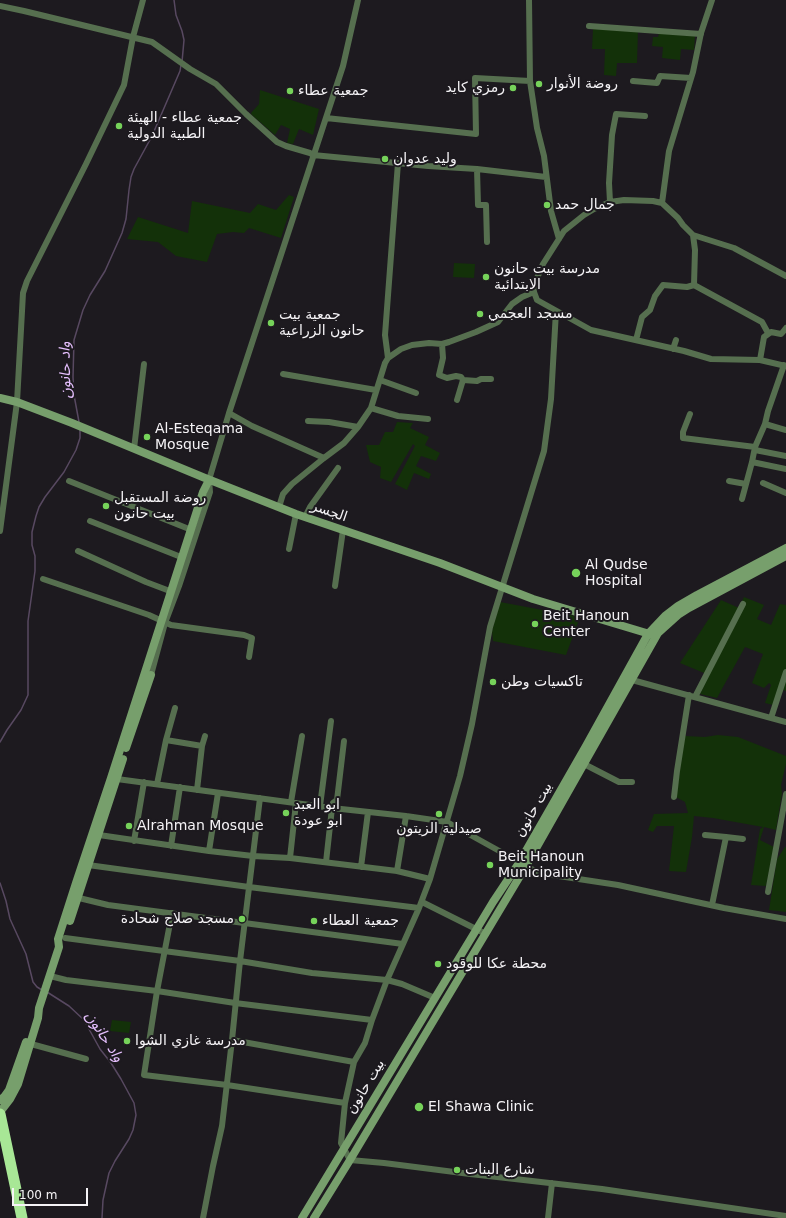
<!DOCTYPE html>
<html>
<head>
<meta charset="utf-8">
<style>
  body { margin:0 }
  #map { position:relative; width:786px; height:1218px; overflow:hidden; background:#1d1a1f; font-family:"DejaVu Sans",sans-serif }
  canvas { display:block }
  .scale { position:absolute; left:12px; top:1188px; width:76px; height:18px; box-sizing:border-box; border:2px solid #f5f3f6; border-top:0; padding-left:5px; font-size:12px; line-height:14px; white-space:nowrap; color:#f5f3f6; -webkit-text-stroke:3px #1d1a1f; paint-order:stroke }
</style>
</head>
<body>
<div id="map">
<canvas width="786" height="1218"></canvas>
<div class="scale">100 m</div>
</div>
<script>
const context = document.querySelector('canvas').getContext('2d');
context.lineJoin = 'round';
function fill(path, color) {
  context.fillStyle = color;
  context.fill(path, 'evenodd');
}
function poly(rows) {
  const path = new Path2D();
  for (const r of rows) {
    path.moveTo(r[0], r[1]);
    for (let i = 2; i < r.length; i += 2) path.lineTo(r[i], r[i + 1]);
  }
  return path;
}
function strokePath(path, color, width, dash) {
  context.strokeStyle = color;
  context.lineWidth = width;
  context.lineCap = dash ? 'butt' : 'round';
  context.setLineDash(dash || []);
  context.stroke(path);
}
function label(font, color, halo, rows, align = 'center') {
  context.font = font + ' "DejaVu Sans","Noto Sans Arabic",sans-serif';
  context.lineWidth = 4;
  context.setLineDash([]);
  context.textBaseline = 'middle';
  context.strokeStyle = halo;
  context.fillStyle = color;
  for (const [text, x, y, turn = 0] of rows) {
    context.save();
    context.translate(x, y);
    context.rotate((+turn || 0) * Math.PI / 180);
    context.textAlign = isNaN(turn) ? turn : align;
    if (halo) context.strokeText(text, 0, 0);
    context.fillText(text, 0, 0);
    context.restore();
  }
}
fill(poly([
  [593,29,638,30,637,63,617,63,616,76,604,75,605,49,592,49],
  [659,33,695,36,694,50,681,49,680,60,662,58,663,47,652,46,653,37,658,37],
  [260,90,319,109,313,135,299,129,293,144,287,143,290,129,281,125,275,135,252,115,251,113,259,104],
  [289,195,294,197,281,238,249,228,244,233,233,232,217,234,207,262,176,256,158,242,127,239,138,217,188,233,192,201,250,213,258,204,276,210],
  [454,263,475,264,474,278,453,277],
  [397,422,413,423,410,428,429,437,425,445,440,453,436,461,421,456,416,466,431,474,429,479,414,473,407,490,395,484,415,446,413,444,391,482,380,478,381,467,370,462,366,445,379,445,385,432,393,432],
  [744,597,764,605,757,619,771,625,780,604,786,605,786,691,783,690,777,706,765,703,771,685,769,683,764,688,752,683,763,654,745,647,717,698,700,694,709,675,680,663,721,600,739,608],
  [500,602,580,617,566,655,493,641,492,631],
  [718,735,738,737,786,756,786,764,781,785,782,793,776,830,764,827,760,840,774,847,766,886,751,885,760,829,763,827,713,818,694,816,692,837,686,872,669,871,674,826,657,826,653,832,648,830,654,814,688,813,685,802,676,797,685,736,705,737],
  [785,847,786,847,786,912,769,910,777,859],
  [112,1020,131,1022,129,1033,110,1031]
]), '#133109');
strokePath(poly([
  [174,0,176,15,182,31,184,40,182,62],
  [79,422,74,395,73,377,74,340,83,310,90,295,105,271,122,233,126,219,129,190,131,177,134,169,152,136,180,71,181,65],
  [0,742,7,730,21,710,28,695,28,621,35,571,35,556,32,545,32,532,36,516,39,507,45,497,64,472,76,450,80,438,80,430],
  [0,883,6,901,10,919,26,954,33,982,37,987,42,990],
  [47,992,69,1006,84,1020,100,1049,111,1063,121,1079,134,1103,136,1115,133,1130,129,1139,115,1161,109,1173,103,1200,102,1218]
]), '#584961', 1.5);
strokePath(poly([
  [529,0,530,81,537,128,544,156,551,211,559,239],
  [0,6,24,11,152,42,190,69,216,84,246,114,277,142,286,146,310,153,313,155,428,166,477,169,546,177],
  [589,26,701,34],
  [633,81,657,83,660,76,691,78],
  [326,118,476,134,475,78,530,81],
  [477,169,478,205,486,205,487,242],
  [610,202,609,183,612,135,616,114,645,116],
  [662,203,669,151,693,72,701,33,712,0],
  [693,235,695,250,694,285,762,322,768,333],
  [534,292,537,300,591,330,684,351,711,359,760,360,786,366],
  [556,311,551,399,544,451,490,627,472,724,460,776,430,879,419,908,387,980,372,1020,365,1043,354,1062,345,1103,341,1143,350,1160,384,1163,470,1174,506,1178,602,1189,786,1216],
  [636,340,642,317,650,310,655,296,663,285,687,287,694,285],
  [442,344,443,358,439,375,447,378,456,376,461,377,463,380,457,400],
  [673,349,676,340],
  [388,358,385,335,398,163],
  [760,360,764,337,771,332,781,334,782,333,786,328],
  [283,374,376,390],
  [380,380,416,393],
  [463,380,477,381,481,379,491,379],
  [371,408,398,416,428,419],
  [229,413,252,426,324,458],
  [690,414,683,432,683,438,755,447],
  [308,421,329,422,358,427,371,408,385,363,388,358,401,349,412,345,429,343,442,344,449,342,476,332,498,322,512,304,522,297,534,292,534,285,543,264,564,231,584,215,594,209,610,202,624,200,653,201,662,203,678,218,683,225,693,235,734,248,786,276],
  [765,424,786,430],
  [134,449,144,364],
  [755,450,786,456],
  [752,462,786,469],
  [69,481,189,529,192,532],
  [729,481,746,484],
  [763,483,786,493],
  [742,499,752,462,755,447,765,424,768,411,784,365],
  [279,507,283,494,292,484,324,458,344,443,358,427],
  [305,517,310,507,338,468],
  [90,521,186,559],
  [0,531,17,402,23,293,27,281,86,164,124,85,133,37,143,0],
  [289,549,296,514],
  [78,551,146,582,175,593],
  [43,579,149,615,171,625,244,635,252,638,249,657],
  [335,586,343,530],
  [151,675,165,623,179,586,210,492,209,480,229,413,343,66,358,0],
  [632,680,786,722],
  [695,697,743,604],
  [771,718,786,672],
  [166,740,202,746,197,790],
  [202,746,205,736],
  [584,764,619,782,632,782],
  [117,779,332,808,406,816,447,822,539,873,618,885,724,908,786,919],
  [157,784,166,740,175,708],
  [674,797,677,771,689,695],
  [291,802,302,736],
  [320,806,331,721],
  [99,835,209,851,253,856,290,858,397,871,430,879],
  [705,835,726,837,712,905],
  [726,837,743,839],
  [134,841,144,782],
  [171,846,180,787],
  [209,851,218,793],
  [290,858,296,803],
  [326,862,332,808,333,803,337,800,344,741],
  [88,865,249,887,419,908],
  [361,867,368,812],
  [397,871,406,816],
  [768,892,786,794],
  [79,898,108,905,403,944],
  [422,902,486,934],
  [172,913,157,991,144,1075,227,1085,345,1103],
  [65,938,240,961,312,973,387,980,402,984,435,998],
  [50,976,66,980,157,991,235,1003,372,1020],
  [232,1040,354,1062],
  [31,1044,86,1059],
  [203,1218,213,1166,222,1126,232,1040,240,961,260,798],
  [548,1218,552,1183]
]), '#566f4f', 6);
strokePath(poly([
  [0,398,17,402,72,423,205,478,296,514,440,563,533,599,653,635],
  [126,748,151,675],
  [70,921,123,759],
  [0,1100,4,1097,9,1090,26,1042],
  [0,1112,10,1099,18,1084,38,1018,39,1008,59,947,58,939,76,883,111,778,203,492,209,480],
  [302,1218,493,902,519,863,586,746,648,634,665,616,678,606,697,595,786,548],
  [314,1218,350,1160,526,866,658,633,678,615,689,608,786,556]
]), '#779f6c', 8);
strokePath(poly([
  [0,1114,22,1218]
]), '#a8e796', 11);
for (const [x, y, r, color] of [
  [539,84,4,"#76d25a"],
  [513,88,4,"#76d25a"],
  [290,91,4,"#76d25a"],
  [119,126,4,"#76d25a"],
  [385,159,4,"#76d25a"],
  [547,205,4,"#76d25a"],
  [486,277,4,"#76d25a"],
  [480,314,4,"#76d25a"],
  [271,323,4,"#76d25a"],
  [147,437,4,"#76d25a"],
  [106,506,4,"#76d25a"],
  [576,573,5,"#76d25a"],
  [535,624,4,"#76d25a"],
  [493,682,4,"#76d25a"],
  [286,813,4,"#76d25a"],
  [439,814,4,"#76d25a"],
  [129,826,4,"#76d25a"],
  [490,865,4,"#76d25a"],
  [242,919,4,"#76d25a"],
  [314,921,4,"#76d25a"],
  [438,964,4,"#76d25a"],
  [127,1041,4,"#76d25a"],
  [419,1107,5,"#76d25a"],
  [457,1170,4,"#76d25a"]
]) {
  const dot = new Path2D();
  dot.arc(x, y, r, 0, 2 * Math.PI);
  context.fillStyle = color;
  context.fill(dot);
  strokePath(dot, '#1d1a1f', 1.5);
}
label('14px', '#f5f3f6', '#1d1a1f', [
  ["روضة الأنوار",547,84],
  ["رمزي كايد",505,88,"right"],
  ["جمعية عطاء",298,91],
  ["جمعية عطاء - الهيئة",127,118],
  ["الطبية الدولية",127,134],
  ["وليد عدوان",393,159],
  ["جمال حمد",555,205],
  ["مدرسة بيت حانون",494,269],
  ["الابتدائية",494,285],
  ["مسجد العجمي",488,314],
  ["جمعية بيت",279,315],
  ["حانون الزراعية",279,331],
  ["Al-Esteqama",155,429],
  ["Mosque",155,445],
  ["روضة المستقبل",114,498],
  ["بيت حانون",114,514],
  ["Al Qudse",585,565],
  ["Hospital",585,581],
  ["Beit Hanoun",543,616],
  ["Center",543,632],
  ["تاكسيات وطن",501,682],
  ["ابو العبد",294,805],
  ["ابو عودة",294,821],
  ["Alrahman Mosque",137,826],
  ["صيدلية الزيتون",439,829,"center"],
  ["Beit Hanoun",498,857],
  ["Municipality",498,873],
  ["مسجد صلاح شحادة",234,919,"right"],
  ["جمعية العطاء",322,921],
  ["محطة عكا للوقود",446,964],
  ["مدرسة غازي الشوا",135,1041],
  ["El Shawa Clinic",428,1107],
  ["شارع البنات",465,1170]
], 'left');
label('14px', '#f5f3f6', '#1d1a1f', [
  ["الجسر",329,512,19],
  ["بيت حانون",534,810,-60],
  ["بيت حانون",366,1087,-59]
]);
label('italic 15px', '#e6c0fe', '#1d1a1f', [
  ["واد حانون",66,370,-91],
  ["واد حانون",104,1037,57]
]);
</script>
</body>
</html>
